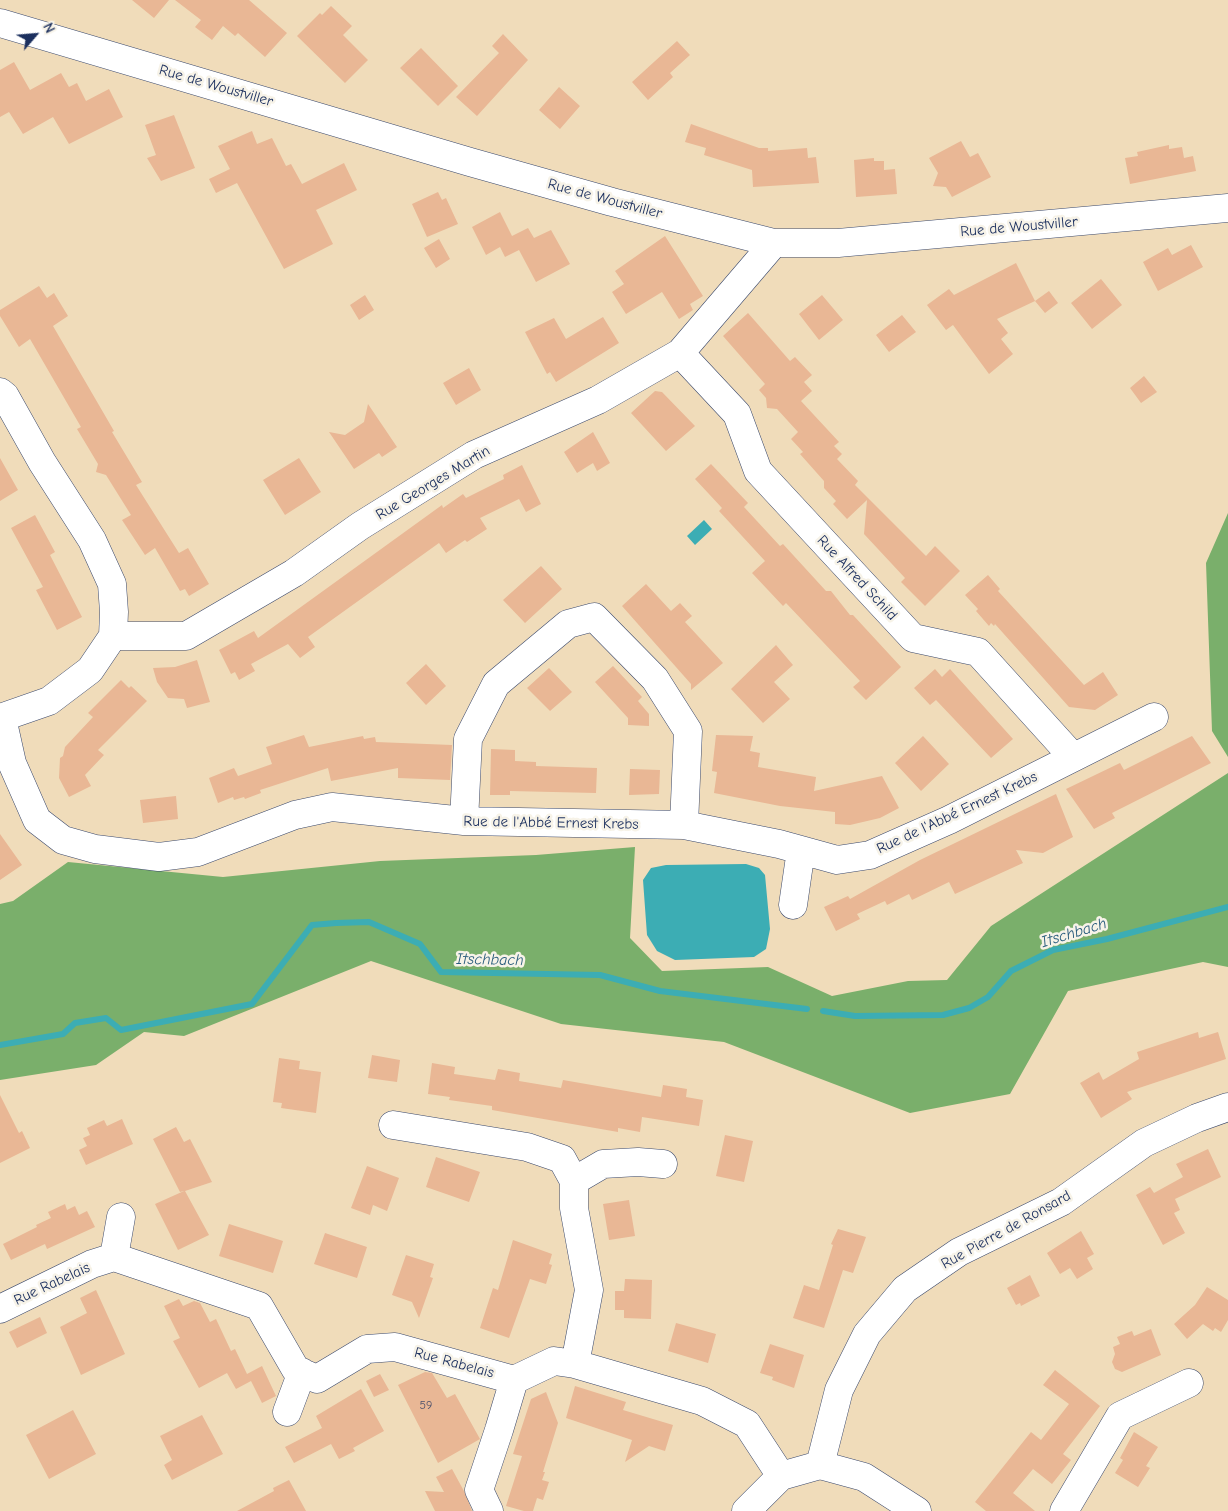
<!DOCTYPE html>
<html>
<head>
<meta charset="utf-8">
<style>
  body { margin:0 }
  #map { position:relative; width:1228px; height:1511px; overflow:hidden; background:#f0dcba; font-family:"Comic Neue",sans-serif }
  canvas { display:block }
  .north { position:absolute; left:10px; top:10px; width:50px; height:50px; -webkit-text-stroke:4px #f7f3e8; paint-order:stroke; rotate:63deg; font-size:14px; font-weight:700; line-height:20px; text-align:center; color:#1b2f5e }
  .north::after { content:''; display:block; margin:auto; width:18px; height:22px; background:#1b2f5e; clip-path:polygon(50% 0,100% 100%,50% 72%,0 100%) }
</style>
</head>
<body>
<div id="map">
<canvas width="1228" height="1511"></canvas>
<div class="north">N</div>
</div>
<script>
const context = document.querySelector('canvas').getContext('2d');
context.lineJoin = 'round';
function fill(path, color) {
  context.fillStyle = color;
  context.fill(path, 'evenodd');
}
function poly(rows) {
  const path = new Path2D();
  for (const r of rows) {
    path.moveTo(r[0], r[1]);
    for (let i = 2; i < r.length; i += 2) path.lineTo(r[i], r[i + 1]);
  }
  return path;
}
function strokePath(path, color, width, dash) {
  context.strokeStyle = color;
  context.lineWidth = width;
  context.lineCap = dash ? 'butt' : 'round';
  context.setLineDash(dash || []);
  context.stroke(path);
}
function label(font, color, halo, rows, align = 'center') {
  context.font = font + ' "Comic Neue",sans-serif';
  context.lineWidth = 5;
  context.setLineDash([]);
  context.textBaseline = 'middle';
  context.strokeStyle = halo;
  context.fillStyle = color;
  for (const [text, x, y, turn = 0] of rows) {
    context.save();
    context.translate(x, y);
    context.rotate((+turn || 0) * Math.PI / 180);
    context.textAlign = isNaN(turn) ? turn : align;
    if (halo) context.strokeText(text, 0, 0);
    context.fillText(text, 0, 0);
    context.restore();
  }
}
fill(poly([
  [1228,513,1228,757,1212,731,1206,563],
  [1228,773,1228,967,1203,962,1068,991,1010,1094,910,1113,724,1042,561,1024,371,961,184,1036,144,1032,96,1065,0,1080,0,904,13,901,68,862,223,877,380,861,536,855,635,847,630,938,662,971,768,967,832,996,908,981,947,980,991,926]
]), '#7aaf6b');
fill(poly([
  [704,520,712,529,695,545,687,536],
  [746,864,759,868,765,875,770,929,766,949,754,957,675,960,657,951,647,935,643,880,651,868,666,865]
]), '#3cadb4');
strokePath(poly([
  [823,1011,855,1016,943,1015,969,1008,988,997,1011,971,1053,950,1107,939,1228,907],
  [0,1045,63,1034,75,1023,106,1018,121,1030,252,1004,312,925,336,923,369,922,420,944,441,972,600,975,660,991,807,1009]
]), '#3cadb4', 6);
fill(poly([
  [132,0,169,0,154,18],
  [175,0,249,0,287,33,265,57,238,33,235,36,223,26,212,40,195,27,201,20],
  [331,6,352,26,343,35,368,60,345,83,297,36,320,13,322,15],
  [503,34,528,60,477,116,456,97,499,53,492,46],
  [677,41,690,55,670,73,673,77,648,100,632,82],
  [421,48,458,86,438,106,400,68],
  [14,62,30,90,61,73,69,87,77,83,86,101,109,89,123,117,69,144,53,117,23,134,9,112,0,117,0,70],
  [559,87,580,106,560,129,539,110],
  [174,115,195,168,161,181,147,158,156,155,145,125],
  [691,124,759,148,768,148,768,151,807,148,808,158,816,157,819,183,753,187,752,170,704,155,706,148,685,142],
  [252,131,257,144,272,138,286,166,291,164,302,184,344,163,357,190,316,210,333,244,284,269,237,183,216,193,209,179,230,169,218,146],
  [961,141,970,157,978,153,991,177,952,197,946,187,933,186,938,173,929,158],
  [1169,145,1169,149,1182,147,1184,158,1193,156,1196,171,1130,184,1125,158,1138,156,1137,152],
  [874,158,874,161,884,161,884,170,895,169,897,194,856,197,854,160],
  [438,192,442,200,446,198,458,224,427,237,412,204],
  [500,212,512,236,528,228,534,238,551,230,570,264,536,282,519,250,505,257,500,247,486,255,472,227],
  [665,236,703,296,690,304,693,310,679,319,662,292,626,314,612,292,624,284,615,271],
  [439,239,450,259,436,268,424,248],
  [1191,245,1203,267,1158,291,1143,262,1168,248,1172,255],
  [1016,263,1035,301,997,319,1008,333,1001,339,1013,354,989,374,953,325,946,330,927,305,949,289,954,295],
  [1101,279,1122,305,1092,329,1071,303],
  [39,286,47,298,54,293,68,316,53,326,114,431,112,432,142,482,136,485,179,553,188,548,209,584,189,596,185,589,180,591,155,548,145,555,122,520,131,515,106,475,96,472,98,464,77,429,81,427,30,339,19,347,0,316,0,310],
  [1049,291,1058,303,1045,313,1035,301],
  [365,295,374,310,359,320,350,305],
  [822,295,843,320,819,340,799,314],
  [748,313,790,361,795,357,812,375,804,382,812,391,801,401,839,442,834,446,842,454,837,459,858,481,855,485,926,556,935,546,960,571,925,606,901,582,905,578,864,534,867,500,847,519,833,504,836,501,824,488,824,481,800,454,803,452,791,439,798,432,777,409,767,408,766,398,759,390,765,384,723,336],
  [902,315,916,332,889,352,876,335],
  [603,317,619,343,556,382,550,372,547,374,525,332,554,318,566,339],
  [469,368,481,390,456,405,443,383],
  [1144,376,1157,392,1141,403,1130,388],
  [655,391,662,392,695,426,666,451,631,413],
  [368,404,397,447,382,457,379,453,354,469,329,432,345,435,364,422],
  [593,432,610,463,597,471,593,463,577,473,564,452],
  [0,458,18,490,0,501],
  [299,458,321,492,285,515,263,480],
  [711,464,748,503,744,507,780,546,783,544,826,591,831,591,850,615,853,615,901,667,866,700,853,687,860,681,786,603,783,606,752,573,765,561,719,511,722,508,695,479],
  [522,465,541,504,526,512,519,499,480,518,487,529,467,542,465,540,446,553,439,543,308,637,315,647,300,658,288,644,251,664,255,671,239,680,235,672,231,674,219,650,254,631,258,638,442,505,443,508,463,494,466,498,504,479,503,475],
  [35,515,55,552,50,555,82,617,57,630,36,590,43,587,11,528],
  [541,566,562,589,525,623,503,600],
  [988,575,1000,589,998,591,1084,685,1103,672,1118,695,1095,710,1069,707,995,624,994,626,991,623,989,626,976,611,978,609,965,595],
  [646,584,671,611,680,603,692,616,685,622,723,663,691,690,691,684,622,606],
  [776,645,793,665,774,682,790,699,763,723,731,689],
  [197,660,210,702,187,708,184,699,168,698,157,682,153,668,175,667],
  [426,664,446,686,426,705,406,683],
  [613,666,642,697,638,701,649,714,649,726,628,725,628,718,595,682],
  [549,668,572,692,550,711,527,688],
  [935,669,942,677,950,669,1013,739,991,758,936,700,930,705,914,688],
  [121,680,129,688,131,686,147,701,98,750,104,755,85,775,91,786,69,797,59,778,60,758,63,756,65,747,93,717,88,713],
  [304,735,309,747,363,736,364,739,375,737,376,742,452,745,450,780,398,778,398,768,331,781,328,768,260,790,261,793,245,799,244,797,234,800,233,797,218,803,209,778,234,768,238,776,272,764,266,747],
  [716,735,753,736,750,751,760,753,758,767,816,777,814,791,882,776,899,808,880,818,850,825,835,824,835,812,780,806,714,793,717,772,712,771],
  [923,736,949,764,921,791,895,763],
  [1192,736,1211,763,1112,813,1115,818,1094,829,1066,789,1120,763,1124,770],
  [491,749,515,750,515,761,536,762,536,766,597,768,596,793,510,791,510,795,490,795],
  [630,769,660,770,659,794,629,795],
  [1056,794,1073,837,1043,853,1016,850,1023,863,955,894,949,882,912,900,909,894,887,905,885,901,857,914,860,919,836,931,824,907,848,896,850,899,920,860],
  [176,796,178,819,143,823,140,800],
  [0,834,22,865,0,880],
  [1198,1032,1199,1038,1218,1032,1226,1059,1127,1092,1132,1099,1101,1118,1080,1083,1099,1072,1103,1080,1139,1059,1137,1052],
  [372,1055,400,1060,397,1082,368,1078],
  [279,1058,300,1061,299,1069,321,1072,316,1113,281,1108,282,1103,273,1102],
  [432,1063,455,1067,454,1074,495,1080,498,1069,520,1073,519,1081,561,1088,563,1080,661,1097,663,1085,687,1089,686,1097,703,1100,699,1126,642,1117,640,1132,618,1128,618,1132,492,1110,492,1106,449,1100,450,1097,428,1094],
  [0,1095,19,1133,22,1131,30,1148,0,1163],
  [122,1119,133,1144,86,1165,79,1150,87,1146,83,1138,90,1135,87,1128,104,1120,107,1126],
  [176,1127,184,1142,190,1139,212,1182,185,1191,209,1235,178,1250,155,1204,184,1191,180,1192,153,1139],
  [725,1135,753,1141,744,1182,716,1176],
  [1208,1149,1221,1177,1175,1199,1180,1210,1174,1213,1185,1233,1163,1245,1136,1195,1150,1187,1154,1193,1183,1177,1176,1164],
  [436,1157,480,1172,469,1202,426,1187],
  [367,1166,399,1178,387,1211,373,1205,370,1215,351,1208],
  [629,1200,635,1236,609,1240,603,1204],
  [65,1204,67,1210,75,1206,79,1215,87,1211,95,1227,47,1249,45,1244,11,1260,3,1244,37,1227,36,1225,51,1218,48,1212],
  [229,1224,283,1241,273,1273,219,1256],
  [838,1229,866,1237,853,1273,843,1270,824,1328,793,1318,804,1285,819,1290,833,1245,831,1244],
  [1081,1231,1094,1254,1087,1258,1093,1269,1077,1279,1070,1268,1060,1274,1047,1253],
  [325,1233,367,1247,357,1278,314,1264],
  [513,1240,552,1254,549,1264,552,1265,546,1284,530,1279,509,1338,480,1328,493,1288,498,1290],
  [406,1255,434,1264,430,1277,433,1278,419,1318,412,1302,392,1295],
  [1030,1275,1040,1296,1021,1306,1020,1303,1016,1305,1007,1288],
  [625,1279,652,1280,651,1319,624,1318,624,1310,615,1310,615,1291,624,1291],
  [1207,1287,1228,1300,1228,1320,1221,1332,1215,1328,1213,1331,1203,1324,1187,1339,1174,1324,1195,1305],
  [96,1290,125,1354,81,1375,60,1327,87,1313,80,1298],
  [179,1299,183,1306,194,1301,200,1303,210,1322,216,1319,231,1351,235,1349,247,1374,262,1366,276,1396,262,1403,251,1381,236,1389,227,1373,199,1388,173,1341,180,1338,164,1306],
  [40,1317,47,1333,17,1348,9,1332],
  [676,1323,716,1334,708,1363,668,1351],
  [1151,1329,1161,1355,1122,1372,1115,1369,1112,1362,1115,1354,1113,1347,1120,1344,1117,1337,1132,1331,1134,1336],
  [770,1344,804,1355,794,1388,772,1380,773,1377,760,1373],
  [1055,1370,1100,1406,1063,1454,1071,1460,1052,1484,1033,1469,1013,1493,1035,1511,986,1511,975,1502,1031,1432,1041,1440,1069,1404,1043,1385],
  [425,1372,432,1373,447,1398,455,1394,480,1439,438,1463,398,1385],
  [380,1374,389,1390,374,1397,366,1381],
  [575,1386,626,1402,623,1410,673,1425,665,1451,649,1446,625,1462,632,1440,566,1418],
  [361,1389,384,1431,353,1448,355,1451,339,1459,331,1444,294,1463,285,1447,322,1428,316,1416],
  [546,1392,558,1423,543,1472,545,1472,542,1480,549,1482,543,1500,537,1498,533,1511,524,1511,506,1506,522,1456,513,1454,531,1399],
  [73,1410,96,1454,49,1479,26,1435],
  [202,1415,223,1454,172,1480,164,1465,172,1460,160,1436],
  [1134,1432,1158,1447,1146,1466,1150,1468,1138,1487,1115,1473,1123,1460,1120,1458],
  [452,1469,465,1493,472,1511,435,1511,425,1491,444,1492,436,1477],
  [289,1480,306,1511,237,1511,274,1491,273,1488]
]), '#e9b795');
const minor = poly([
  [0,23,470,162,612,202,774,243,838,243,1228,208],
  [680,353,737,414,758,471,913,638,978,652,1073,757],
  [0,392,5,396,42,462,92,540,112,584,114,612,113,636,90,670,49,701,0,718],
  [113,636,186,636,294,573,360,526,474,455,598,400,680,353,774,243],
  [2,718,12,763,37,820,63,840,95,849,159,857,198,852,295,815,332,807,464,821,684,825,779,844,837,860,870,855,949,820,1154,717],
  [464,821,468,739,496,684,568,624,594,617,655,679,688,731,684,825],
  [793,905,801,850],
  [393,1125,527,1147,562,1159,574,1181],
  [114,1257,121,1217],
  [0,1309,92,1264,114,1257,259,1306,296,1370,317,1379,367,1349,395,1347,514,1380,554,1361,575,1364,702,1401,747,1424,781,1476],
  [575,1364,589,1290,574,1208,574,1181,603,1164,638,1162,663,1164],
  [287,1412,302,1372],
  [820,1465,839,1390,867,1334,905,1289,959,1252,1061,1202,1144,1143,1197,1118,1228,1107],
  [489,1511,479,1490,499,1430,514,1380],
  [746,1511,781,1476,820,1465,864,1477,917,1511],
  [1064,1511,1120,1416,1189,1383]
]);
strokePath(minor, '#3b496c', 29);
strokePath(minor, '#fff', 28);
label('12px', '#4e516c', null, [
  ["59",426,1406]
]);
label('15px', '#1b2f5e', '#f7f3e8', [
  ["Rue de Woustviller",216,86,16],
  ["Rue de Woustviller",605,199,15],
  ["Rue de Woustviller",1019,227,-5],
  ["Rue Georges Martin",433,483,-31],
  ["Rue Alfred Schild",857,578,47],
  ["Rue de l'Abbé Ernest Krebs",957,813,-25],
  ["Rue de l'Abbé Ernest Krebs",551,823,1],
  ["Rue Pierre de Ronsard",1006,1230,-29],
  ["Rue Rabelais",52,1284,-25],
  ["Rue Rabelais",454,1363,15]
]);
label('italic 16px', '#275b7c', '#f7f3e8', [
  ["Itschbach",1074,933,-17],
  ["Itschbach",490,960,1]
]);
</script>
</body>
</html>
